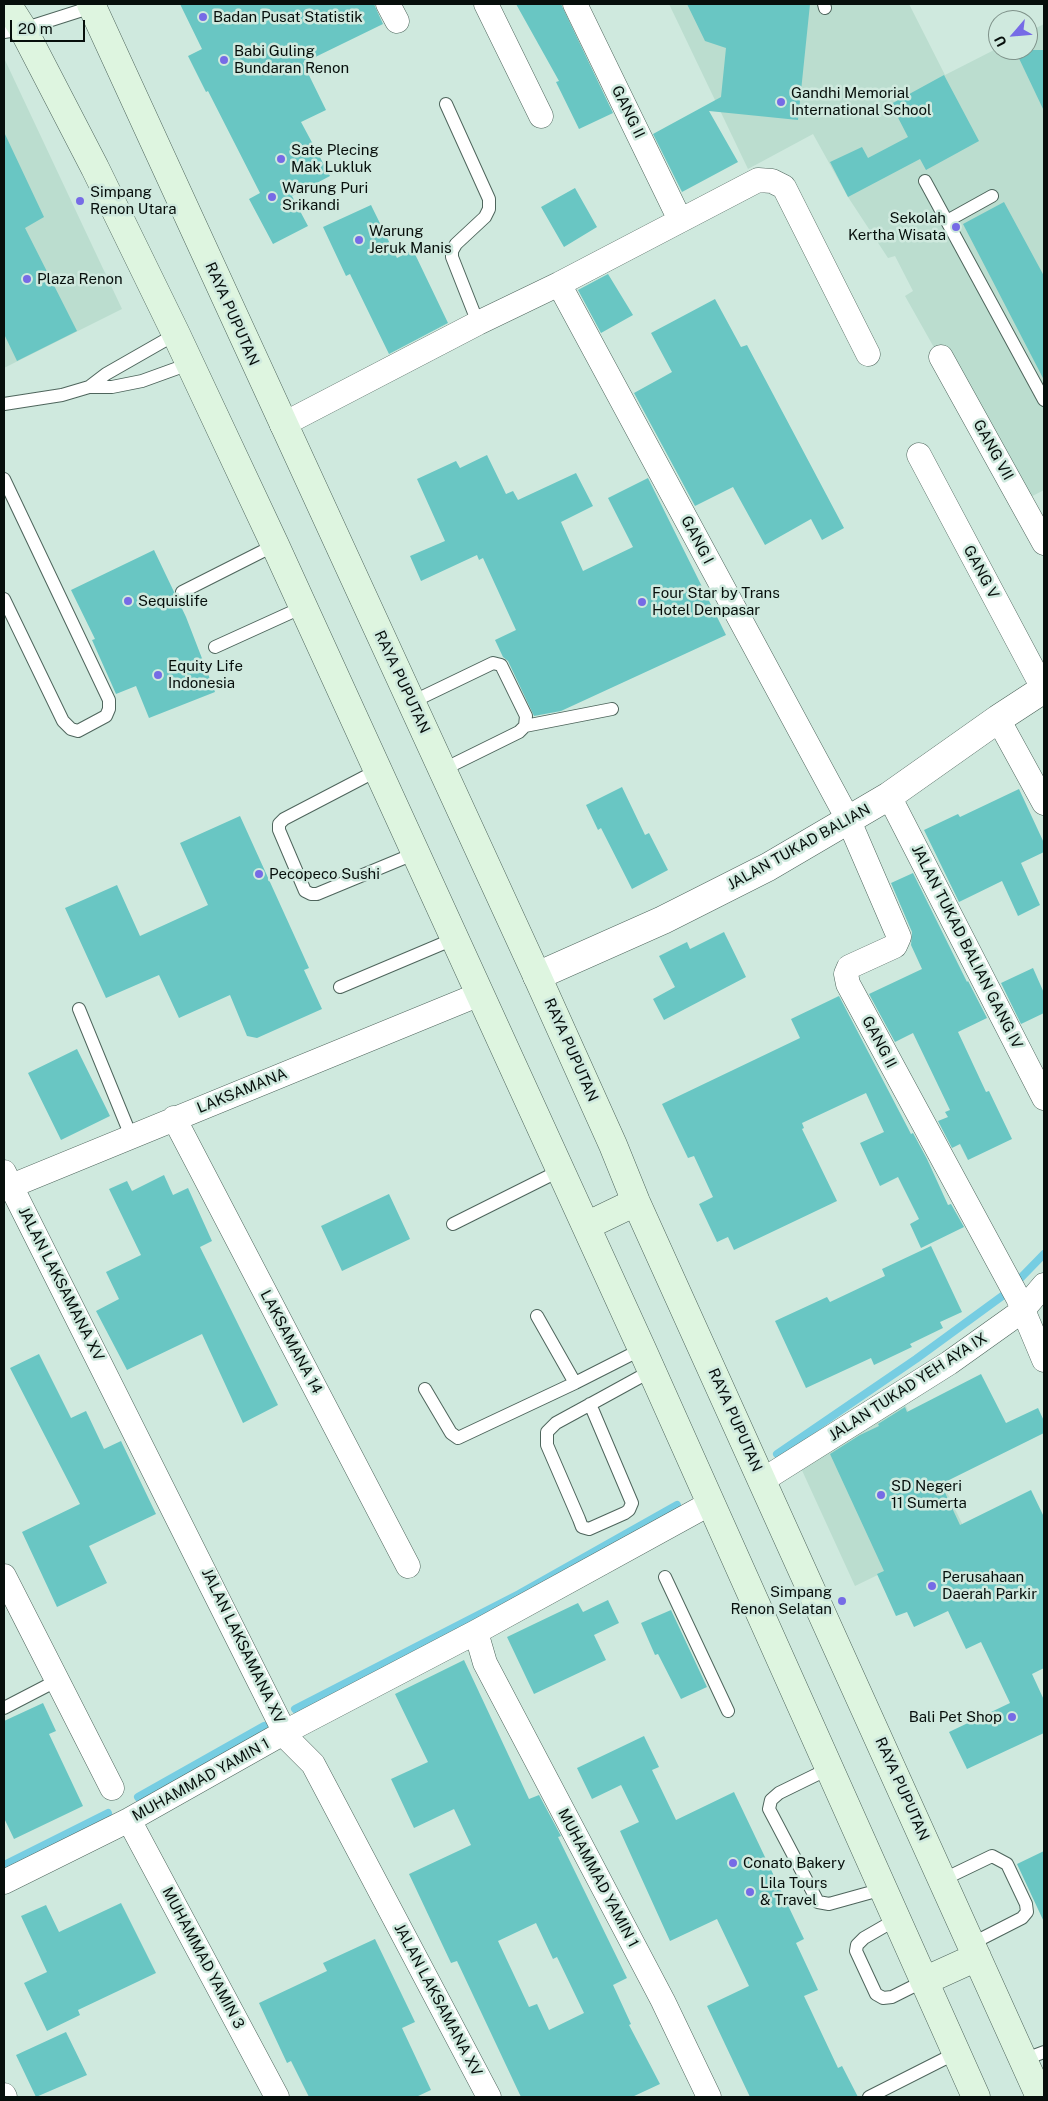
<!DOCTYPE html>
<html>
<head>
<meta charset="utf-8">
<style>
  body { margin:0 }
  #map { position:relative; width:1048px; height:2101px; overflow:hidden; background:#cfe9de; font-family:"Public Sans",sans-serif }
  canvas { display:block }
  .frame { position:absolute; inset:0; border:5px solid #070f0c; pointer-events:none }
  .north { position:absolute; left:988px; top:10px; width:50px; height:50px; box-sizing:border-box; background:#cfe9de; border:1px solid #7f928a; border-radius:50%; rotate:243deg; font-size:14px; font-weight:700; line-height:20px; text-align:center; color:#070f0c }
  .north::after { content:''; display:block; margin:auto; width:18px; height:22px; background:#766be6; clip-path:polygon(50% 0,100% 100%,50% 72%,0 100%) }
  .scale { position:absolute; left:10px; top:20px; width:75px; height:22px; box-sizing:border-box; border:2px solid #070f0c; border-top:0; padding-left:6px; font-size:15px; line-height:18px; white-space:nowrap; color:#070f0c; -webkit-text-stroke:4px #cfe9de; paint-order:stroke }
</style>
</head>
<body>
<div id="map">
<canvas width="1048" height="2101"></canvas>
<div class="frame"></div>
<div class="north">U</div>
<div class="scale">20 m</div>
</div>
<script>
const context = document.querySelector('canvas').getContext('2d');
context.lineJoin = 'round';
function fill(path, color) {
  context.fillStyle = color;
  context.fill(path, 'evenodd');
}
function poly(rows) {
  const path = new Path2D();
  for (const r of rows) {
    path.moveTo(r[0], r[1]);
    for (let i = 2; i < r.length; i += 2) path.lineTo(r[i], r[i + 1]);
  }
  return path;
}
function strokePath(path, color, width, dash) {
  context.strokeStyle = color;
  context.lineWidth = width;
  context.lineCap = dash ? 'butt' : 'round';
  context.setLineDash(dash || []);
  context.stroke(path);
}
function label(font, color, halo, rows, align = 'center') {
  context.font = font + ' "Public Sans",sans-serif';
  context.lineWidth = 5;
  context.setLineDash([]);
  context.textBaseline = 'middle';
  context.strokeStyle = halo;
  context.fillStyle = color;
  for (const [text, x, y, turn = 0] of rows) {
    context.save();
    context.translate(x, y);
    context.rotate((+turn || 0) * Math.PI / 180);
    context.textAlign = isNaN(turn) ? turn : align;
    if (halo) context.strokeText(text, 0, 0);
    context.fillText(text, 0, 0);
    context.restore();
  }
}
fill(poly([
  [669,4,909,4,945,75,998,48,998,50,1028,50,1028,32,1044,24,1044,490,1021,502,905,296,913,291,895,256,888,258,848,197,813,134,748,169],
  [4,58,122,309,4,368],
  [902,1398,966,1532,855,1586,800,1466]
]), '#bbddcf');
strokePath(poly([
  [777,1454,916,1359,1005,1294,1044,1254],
  [295,1709,519,1594,677,1505],
  [138,1797,264,1726],
  [4,1865,108,1813]
]), '#76cde2', 8);
fill(poly([
  [180,4,374,4,383,24,303,63,326,110,301,122,330,176,292,196,308,226,273,244,249,199,260,193,208,91,206,92,188,56,202,49],
  [516,4,561,4,613,113,579,129,556,82,559,81],
  [687,4,810,4,798,120,709,111,738,162,682,192,653,134,721,97,726,48,705,41],
  [1015,50,1044,50,1044,111],
  [944,75,979,141,926,170,920,159,848,197,830,162,862,147,868,158,908,137,891,104],
  [4,132,44,217,25,228,77,331,17,361,4,334],
  [575,188,597,227,564,247,541,207],
  [1004,202,1044,276,1044,380,963,224],
  [371,205,397,258,413,250,448,323,389,354,350,274,346,276,323,227],
  [608,274,633,315,601,333,578,290],
  [715,299,741,347,747,345,844,528,822,540,811,519,765,545,733,487,695,506,634,393,672,372,651,333],
  [487,455,506,494,513,491,518,500,576,473,593,506,561,522,583,571,633,547,608,498,648,478,726,635,561,711,534,716,508,661,503,657,495,640,516,630,483,558,479,560,477,555,421,581,410,556,445,541,417,479,456,461,460,468],
  [154,550,186,617,215,692,149,718,136,686,116,694,92,640,95,639,71,590],
  [622,787,645,835,649,833,668,870,632,889,601,828,598,830,586,805],
  [1019,789,1044,843,1044,852,1021,863,1040,905,1018,916,1002,881,959,902,924,830,958,814,960,817],
  [240,816,309,968,304,970,322,1009,257,1038,247,1036,230,995,179,1018,159,975,106,998,65,908,117,885,140,936,208,905,180,843],
  [913,873,967,982,968,981,987,1018,958,1032,986,1092,989,1091,1012,1139,968,1160,960,1144,952,1148,938,1121,948,1117,945,1112,950,1110,913,1033,895,1042,869,994,922,969,911,945,912,932,891,883],
  [724,932,746,977,664,1020,653,999,675,987,659,956,687,942,690,949],
  [1033,968,1044,993,1044,1013,1021,1024,1001,983],
  [839,996,911,1134,913,1133,927,1159,948,1205,951,1204,964,1227,921,1248,910,1224,919,1219,898,1177,880,1186,860,1143,884,1132,866,1093,802,1123,804,1128,802,1129,837,1201,734,1250,728,1237,717,1242,699,1204,713,1197,694,1156,688,1158,662,1104,800,1038,791,1019],
  [77,1049,110,1116,61,1140,28,1073],
  [164,1175,173,1195,188,1188,212,1241,200,1247,278,1405,243,1423,202,1334,127,1370,96,1311,119,1299,106,1272,141,1255,109,1189,127,1181,132,1191],
  [389,1194,410,1239,342,1271,321,1226],
  [931,1246,962,1312,940,1322,943,1328,910,1344,912,1347,874,1365,871,1358,806,1388,775,1321,827,1297,830,1302,885,1276,882,1269],
  [39,1354,71,1418,86,1411,104,1449,121,1441,156,1514,89,1546,107,1583,57,1607,22,1532,80,1504,10,1368],
  [981,1374,1006,1423,1038,1408,1044,1421,1044,1433,941,1484,960,1525,1031,1490,1044,1517,1044,1668,1032,1674,1044,1700,1044,1733,967,1769,949,1732,1010,1703,981,1642,966,1649,948,1611,914,1627,907,1612,896,1616,877,1574,884,1571,830,1454,860,1435,879,1426,878,1424,905,1407,907,1412],
  [608,1600,619,1623,594,1635,606,1660,534,1694,507,1637,578,1603,583,1612],
  [671,1610,707,1687,681,1699,658,1654,655,1655,641,1623],
  [464,1660,529,1799,539,1795,561,1836,558,1837,627,1978,613,1985,631,2024,629,2025,660,2084,632,2097,521,2097,457,1961,451,1963,409,1874,471,1845,454,1809,414,1828,391,1779,428,1762,395,1694],
  [536,1923,553,1959,557,1957,584,2013,549,2030,537,2004,529,2007,498,1941],
  [43,1703,56,1731,49,1734,83,1806,14,1839,4,1818,4,1721],
  [644,1736,659,1767,652,1770,676,1820,734,1792,804,1939,796,1943,818,1990,804,1996,838,2068,842,2066,858,2097,750,2097,707,2006,749,1986,717,1919,670,1941,620,1831,639,1822,621,1785,592,1799,577,1768],
  [1044,1851,1044,1922,1017,1864],
  [121,1903,156,1973,78,2010,80,2015,47,2031,24,1983,47,1972,21,1916,46,1905,59,1932],
  [375,1939,415,2022,402,2028,431,2090,416,2097,309,2097,291,2061,287,2063,259,2003,327,1971,323,1963],
  [66,2032,87,2075,36,2097,16,2055]
]), '#69c6c3');
const service = poly([
  [824,4,825,8],
  [4,32,23,29,95,6],
  [446,104,489,199,489,209,485,217,456,244,452,251,452,257,478,323],
  [925,181,1044,400],
  [947,221,992,196],
  [89,387,106,374,176,334],
  [4,404,62,395,89,387,112,387,142,381,189,364],
  [4,479,109,700,109,709,106,716,78,731,71,729,63,721,4,599],
  [182,592,275,545],
  [215,647,303,607],
  [412,702,493,663,501,665,526,716,525,726,519,732,442,770],
  [525,726,612,709],
  [378,770,284,819,279,824,279,830,305,891,311,894,317,894,416,853],
  [340,987,456,938],
  [79,1009,131,1136],
  [453,1224,561,1170],
  [537,1316,575,1383,642,1349],
  [425,1389,451,1433,458,1438,575,1383],
  [590,1404,632,1503,629,1510,625,1513,589,1529,582,1527,579,1519,547,1445,547,1432,556,1423,600,1399,651,1371],
  [665,1577,728,1711],
  [4,1708,58,1680],
  [830,1768,779,1793,771,1800,769,1809,818,1902,829,1904,883,1889],
  [942,1880,992,1856,1007,1864,1026,1904,1027,1912,1022,1918,971,1944],
  [897,1919,864,1938,857,1945,856,1951,876,1994,883,1998,892,1997,924,1981],
  [1023,2060,1044,2052],
  [869,2097,956,2053]
]);
const minor = poly([
  [388,4,397,21],
  [486,4,541,116],
  [575,4,680,220],
  [559,284,849,821,899,937,895,946,849,967,846,974,848,984,1018,1298,1044,1360],
  [941,357,1044,543],
  [282,425,478,323,559,284,758,180,772,181,784,187,868,354],
  [919,455,1044,690],
  [998,719,1044,803],
  [889,796,1044,1098],
  [174,1118,408,1566],
  [4,1172,288,1739,313,1764,489,2097],
  [4,1189,480,994],
  [763,1480,949,1363,1022,1311,1044,1285],
  [4,1576,112,1788],
  [476,1632,485,1663,663,2001,709,2097],
  [129,1820,277,2097],
  [4,1882,129,1820,285,1732,476,1632,711,1503],
  [4,2095,5,2097]
]);
const tertiary = poly([
  [537,976,663,920,768,867,889,796,998,719,1044,689]
]);
const secondary = poly([
  [7,4,23,29,95,168,176,334,275,545,642,1349,976,2097],
  [91,4,537,976,613,1145,636,1202,1040,2097],
  [586,1226,636,1202],
  [924,1981,977,1957]
]);
strokePath(service, '#4e655c', 14);
strokePath(minor, '#4e655c', 25);
strokePath(tertiary, '#4e655c', 29);
strokePath(secondary, '#4e655c', 29);
strokePath(service, '#fff', 12);
strokePath(minor, '#fff', 24);
strokePath(tertiary, '#fff', 28);
strokePath(secondary, '#def5e0', 28);
for (const [x, y, r, color] of [
  [203,17,5,"#766be6"],
  [224,60,5,"#766be6"],
  [781,102,5,"#766be6"],
  [281,159,5,"#766be6"],
  [272,197,5,"#766be6"],
  [80,201,5,"#766be6"],
  [956,227,5,"#766be6"],
  [359,240,5,"#766be6"],
  [27,279,5,"#766be6"],
  [128,601,5,"#766be6"],
  [642,602,5,"#766be6"],
  [158,675,5,"#766be6"],
  [259,874,5,"#766be6"],
  [881,1495,5,"#766be6"],
  [932,1586,5,"#766be6"],
  [842,1601,5,"#766be6"],
  [1012,1717,5,"#766be6"],
  [733,1863,5,"#766be6"],
  [750,1892,5,"#766be6"]
]) {
  const dot = new Path2D();
  dot.arc(x, y, r, 0, 2 * Math.PI);
  context.fillStyle = color;
  context.fill(dot);
  strokePath(dot, '#cfe9de', 2);
}
label('15px', '#070f0c', '#cfe9de', [
  ["Badan Pusat Statistik",213,17],
  ["Babi Guling",234,51],
  ["Bundaran Renon",234,68],
  ["Gandhi Memorial",791,93],
  ["International School",791,110],
  ["Sate Plecing",291,150],
  ["Mak Lukluk",291,167],
  ["Warung Puri",282,188],
  ["Srikandi",282,205],
  ["Simpang",90,192],
  ["Renon Utara",90,209],
  ["Sekolah",946,218,"right"],
  ["Kertha Wisata",946,235,"right"],
  ["Warung",369,231],
  ["Jeruk Manis",369,248],
  ["Plaza Renon",37,279],
  ["Four Star by Trans",652,593],
  ["Hotel Denpasar",652,610],
  ["Sequislife",138,601],
  ["Equity Life",168,666],
  ["Indonesia",168,683],
  ["Pecopeco Sushi",269,874],
  ["SD Negeri",891,1486],
  ["11 Sumerta",891,1503],
  ["Perusahaan",942,1577],
  ["Daerah Parkir",942,1594],
  ["Simpang",832,1592,"right"],
  ["Renon Selatan",832,1609,"right"],
  ["Bali Pet Shop",1002,1717,"right"],
  ["Conato Bakery",743,1863],
  ["Lila Tours",760,1883],
  ["& Travel",760,1900]
], 'left');
label('15px', '#070f0c', '#cfe9de', [
  ["GANG II",628,112,64],
  ["RAYA PUPUTAN",232,314,66],
  ["GANG VII",993,450,61],
  ["GANG I",697,540,62],
  ["GANG V",981,572,62],
  ["RAYA PUPUTAN",402,682,65],
  ["JALAN TUKAD BALIAN",799,847,-29],
  ["JALAN TUKAD BALIAN GANG IV",967,947,63],
  ["GANG II",879,1042,62],
  ["RAYA PUPUTAN",571,1050,66],
  ["LAKSAMANA",242,1091,-22],
  ["JALAN LAKSAMANA XV",61,1284,63],
  ["LAKSAMANA 14",291,1342,62],
  ["JALAN TUKAD YEH AYA IX",908,1387,-33],
  ["RAYA PUPUTAN",735,1420,66],
  ["JALAN LAKSAMANA XV",243,1646,64],
  ["MUHAMMAD YAMIN 1",201,1780,-29],
  ["RAYA PUPUTAN",902,1789,66],
  ["MUHAMMAD YAMIN 1",598,1878,62],
  ["MUHAMMAD YAMIN 3",203,1958,62],
  ["JALAN LAKSAMANA XV",438,2000,62]
]);
</script>
</body>
</html>
